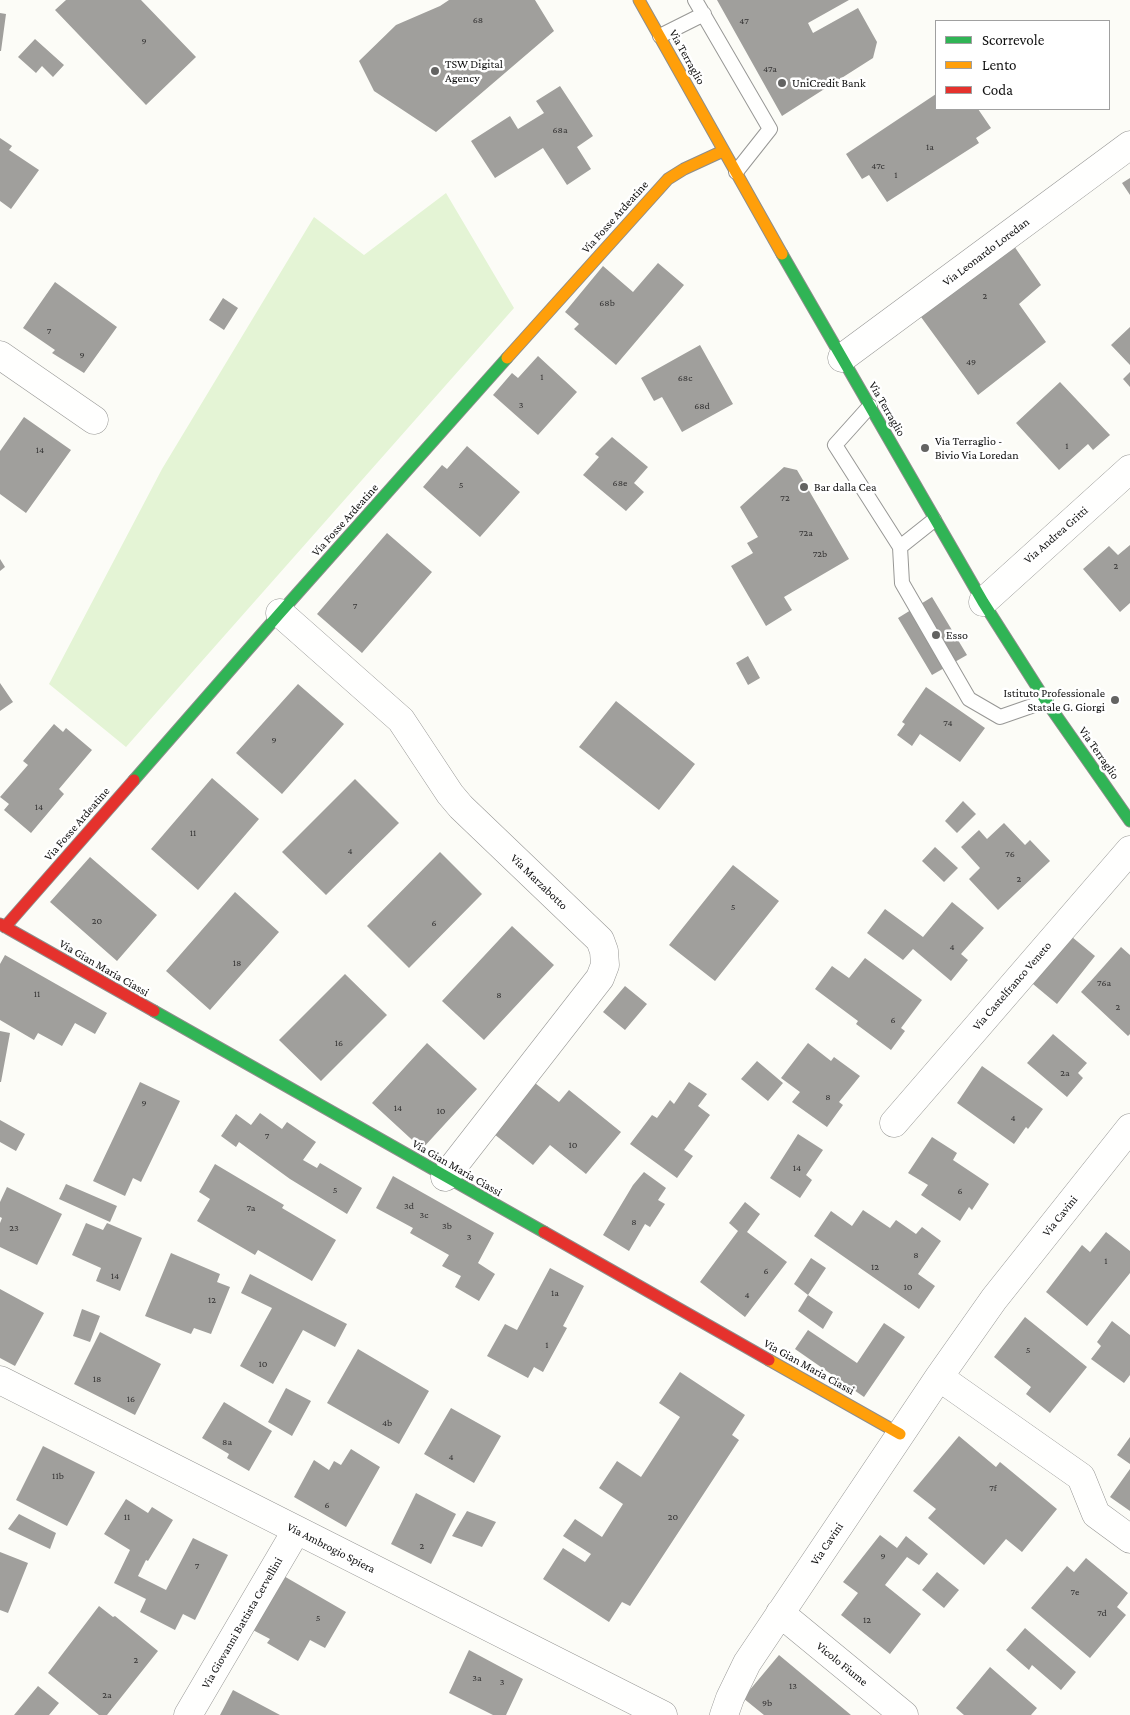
<!DOCTYPE html>
<html>
<head>
<meta charset="utf-8">
<style>
  body { margin:0 }
  #map { position:relative; width:1130px; height:1715px; overflow:hidden; background:#fcfcf7; font-family:"Crimson Pro",serif }
  canvas { display:block }
  .legend { position:absolute; left:935px; top:20px; width:175px; height:90px; box-sizing:border-box; background:#fff; border:1px solid #a0a0a0; margin:0; padding:6px 9px; list-style:none; font-size:15px; color:#111 }
  .legend li { display:flex; align-items:center; gap:10px; height:25px }
  .legend b { width:25px; border:1px solid #a0a0a0 }
</style>
</head>
<body>
<div id="map">
<canvas width="1130" height="1715"></canvas>
<ul class="legend">
<li><b style="height:6px;background:#30b455"></b>Scorrevole</li>
<li><b style="height:6px;background:#ff9f0a"></b>Lento</li>
<li><b style="height:6px;background:#e5322d"></b>Coda</li>
</ul>
</div>
<script>
const context = document.querySelector('canvas').getContext('2d');
context.lineJoin = 'round';
function fill(path, color) {
  context.fillStyle = color;
  context.fill(path, 'evenodd');
}
function poly(rows) {
  const path = new Path2D();
  for (const r of rows) {
    path.moveTo(r[0], r[1]);
    for (let i = 2; i < r.length; i += 2) path.lineTo(r[i], r[i + 1]);
  }
  return path;
}
function strokePath(path, color, width, dash) {
  context.strokeStyle = color;
  context.lineWidth = width;
  context.lineCap = dash ? 'butt' : 'round';
  context.setLineDash(dash || []);
  context.stroke(path);
}
function label(font, color, halo, rows, align = 'center') {
  context.font = font + ' "Crimson Pro",serif';
  context.lineWidth = 5;
  context.setLineDash([]);
  context.textBaseline = 'middle';
  context.strokeStyle = halo;
  context.fillStyle = color;
  for (const [text, x, y, turn = 0] of rows) {
    context.save();
    context.translate(x, y);
    context.rotate((+turn || 0) * Math.PI / 180);
    context.textAlign = isNaN(turn) ? turn : align;
    if (halo) context.strokeText(text, 0, 0);
    context.fillText(text, 0, 0);
    context.restore();
  }
}
fill(poly([
  [446,193,514,308,126,747,49,684,162,469,314,217,364,255]
]), '#e4f4d5');
fill(poly([
  [66,0,141,0,196,57,146,105,55,10],
  [449,0,535,0,554,31,436,132,374,91,359,61,396,25,440,6],
  [717,0,849,0,808,23,813,33,858,8,877,42,873,58,782,116],
  [0,13,6,14,1,51,0,51],
  [35,39,64,65,53,77,42,66,36,73,18,57],
  [560,86,593,136,577,147,591,169,567,185,543,148,495,178,471,141,510,116,518,129,544,113,536,101],
  [936,94,936,109,978,109,991,128,976,138,979,143,887,202,869,175,862,179,846,154],
  [0,138,12,146,9,150,39,170,11,209,0,201],
  [1130,178,1130,195,1122,183],
  [1014,246,1041,285,1019,304,1046,342,978,395,921,317],
  [658,263,684,285,616,365,574,329,579,324,565,312,603,266,633,292],
  [55,282,117,327,84,373,52,353,55,350,23,328],
  [223,298,238,308,224,330,209,320],
  [1130,327,1130,365,1111,345],
  [700,345,733,404,682,432,662,397,654,401,641,378],
  [538,356,577,392,538,435,493,395,512,373,518,378],
  [1130,372,1130,387,1123,379],
  [1060,382,1110,435,1093,450,1088,444,1059,470,1016,423],
  [24,417,71,450,26,513,0,494,0,451],
  [612,437,648,467,634,483,644,492,626,511,583,475,599,457,595,454],
  [467,446,520,492,480,537,423,487,442,465,447,469],
  [784,467,797,470,849,559,784,597,792,610,766,626,731,566,753,553,747,543,758,537,740,507],
  [387,533,432,572,362,653,317,614],
  [1130,545,1130,603,1120,612,1083,569,1109,546,1118,555],
  [0,559,5,567,0,571],
  [932,597,967,655,932,675,898,618],
  [748,656,760,678,748,685,736,663],
  [0,683,13,702,0,711],
  [298,684,344,724,282,794,236,753],
  [926,687,985,728,960,762,920,734,912,746,897,735,905,724,902,722],
  [616,701,695,764,659,810,579,747],
  [54,724,63,732,66,728,92,750,59,789,64,794,31,833,4,810,9,804,0,797,28,765,23,761],
  [212,778,259,819,198,890,151,849],
  [355,779,399,823,326,895,282,852],
  [963,801,976,814,957,833,945,821],
  [1004,823,1025,845,1030,840,1050,861,998,910,969,879,980,868,961,847,979,830,987,839],
  [935,847,958,868,944,882,922,861],
  [440,852,482,894,409,968,367,926],
  [90,857,157,915,117,961,50,902],
  [733,865,779,901,715,981,669,945],
  [235,892,279,932,210,1010,166,971],
  [952,902,984,928,961,954,968,960,951,981,913,949,903,960,867,933,885,909,923,937],
  [512,926,554,965,484,1040,442,1001],
  [1066,932,1095,956,1057,1004,1027,979],
  [1121,947,1130,955,1130,1034,1128,1036,1081,992],
  [5,955,107,1013,95,1034,75,1023,62,1046,38,1033,34,1040,0,1020,0,964],
  [865,958,922,1000,901,1028,905,1031,891,1050,856,1024,858,1021,815,989,832,966,849,978],
  [345,974,387,1015,321,1081,279,1040],
  [625,986,647,1004,625,1030,603,1012],
  [0,1031,10,1033,1,1082,0,1082],
  [1053,1034,1087,1063,1078,1073,1083,1078,1067,1097,1027,1063],
  [427,1043,477,1089,422,1149,372,1103],
  [808,1043,831,1061,834,1057,860,1076,839,1102,843,1105,827,1127,792,1102,800,1092,781,1078],
  [757,1061,783,1083,768,1101,741,1079],
  [982,1066,1043,1109,1028,1129,1026,1127,1014,1144,957,1103],
  [140,1082,180,1101,141,1182,133,1178,125,1196,93,1181],
  [689,1082,707,1094,698,1106,710,1115,684,1150,693,1156,677,1178,630,1144,652,1115,657,1118,670,1100,674,1104],
  [535,1083,559,1102,569,1090,621,1132,586,1174,550,1145,533,1165,494,1134],
  [260,1113,282,1129,287,1122,316,1142,303,1160,317,1168,320,1163,362,1188,347,1214,290,1179,239,1142,236,1147,221,1136,236,1114,251,1125],
  [0,1120,25,1134,16,1151,0,1142],
  [798,1134,823,1150,806,1175,812,1180,800,1198,770,1178],
  [932,1137,957,1153,953,1160,989,1184,972,1210,969,1207,960,1221,921,1195,928,1185,908,1173],
  [215,1164,284,1205,282,1208,336,1240,312,1281,258,1250,255,1255,197,1221,210,1199,199,1192],
  [644,1172,666,1188,658,1200,665,1204,650,1227,645,1224,629,1251,603,1235,633,1185],
  [393,1176,494,1233,478,1263,495,1274,479,1301,455,1287,461,1276,442,1266,449,1255,410,1233,413,1228,376,1208],
  [66,1184,117,1206,110,1222,59,1199],
  [7,1187,62,1214,37,1265,0,1247,0,1223,2,1218,0,1217,0,1202],
  [745,1202,760,1214,747,1232,787,1262,745,1317,700,1282,738,1231,729,1223],
  [863,1210,890,1228,896,1220,916,1234,922,1227,941,1241,918,1274,935,1286,919,1309,814,1236,831,1211,852,1226],
  [86,1223,103,1230,107,1223,142,1238,120,1291,96,1281,101,1268,72,1255],
  [1106,1232,1130,1251,1130,1273,1087,1326,1046,1292,1082,1245,1090,1252],
  [171,1253,220,1274,217,1282,230,1287,211,1334,194,1328,191,1334,145,1316],
  [811,1258,826,1268,808,1295,794,1284],
  [550,1268,584,1286,563,1326,567,1328,543,1372,534,1367,528,1378,487,1356,505,1324,517,1330],
  [250,1274,347,1324,335,1347,303,1330,273,1384,240,1366,272,1308,241,1293],
  [0,1289,44,1313,15,1366,0,1358],
  [808,1295,833,1312,823,1329,798,1311],
  [82,1309,100,1316,90,1342,73,1336],
  [1025,1317,1087,1367,1050,1413,1026,1394,1031,1387,994,1357],
  [1112,1321,1130,1335,1130,1375,1124,1383,1091,1359,1101,1346,1097,1342],
  [884,1323,905,1337,864,1397,795,1349,808,1330,857,1363],
  [100,1332,161,1364,135,1415,74,1384],
  [358,1349,429,1391,399,1444,327,1403],
  [680,1372,745,1415,732,1435,739,1440,630,1606,622,1602,609,1622,543,1579,563,1548,585,1562,591,1554,563,1536,575,1519,602,1537,623,1504,599,1488,617,1461,641,1477,680,1417,659,1403],
  [286,1388,311,1401,292,1436,268,1422],
  [224,1402,272,1431,249,1471,227,1458,229,1454,202,1438],
  [451,1408,501,1436,474,1483,424,1454],
  [959,1436,996,1467,1000,1462,1057,1509,1022,1552,1006,1539,984,1565,928,1518,936,1509,913,1491],
  [1130,1437,1130,1464,1117,1455],
  [43,1446,95,1472,67,1526,16,1500],
  [351,1449,380,1467,346,1527,294,1497,314,1460,329,1470,334,1461,341,1465],
  [1130,1469,1130,1511,1110,1497],
  [416,1493,456,1514,431,1564,391,1544],
  [126,1499,148,1513,152,1507,173,1520,148,1561,146,1560,138,1576,166,1590,193,1538,228,1555,195,1620,183,1614,175,1630,140,1612,146,1599,114,1583,130,1550,104,1534],
  [467,1511,496,1522,482,1547,452,1536],
  [19,1514,56,1533,50,1549,8,1529],
  [880,1535,897,1548,906,1536,928,1554,919,1565,907,1557,885,1585,921,1614,890,1654,841,1615,858,1593,843,1582],
  [0,1552,28,1563,8,1613,0,1610],
  [1086,1558,1128,1593,1117,1607,1126,1615,1090,1658,1031,1608,1067,1566,1074,1572],
  [937,1572,959,1590,944,1608,922,1590],
  [282,1575,346,1612,325,1648,310,1640,298,1661,267,1643,270,1639,251,1629],
  [99,1606,113,1617,115,1616,158,1651,107,1715,99,1715,48,1673],
  [1025,1628,1076,1672,1061,1690,1032,1665,1029,1670,1006,1650],
  [469,1650,523,1679,506,1715,493,1715,449,1693],
  [779,1655,851,1715,764,1715,743,1698],
  [990,1667,1037,1708,1031,1715,964,1715,956,1708],
  [38,1686,59,1703,49,1715,14,1715],
  [233,1690,280,1715,220,1715]
]), '#a09f9c');
const lane = poly([
  [695,0,770,129,736,172],
  [660,36,704,14],
  [870,406,835,445,900,547],
  [934,520,900,547,902,583,969,699,1000,717,1046,701]
]);
const street = poly([
  [0,355,94,420],
  [842,358,1130,145],
  [983,602,1130,469],
  [280,613,401,720,450,794,461,807,600,940,604,951,605,965,600,978,445,1177],
  [894,1123,1130,850],
  [939,1377,1081,1477,1096,1514,1130,1539],
  [0,1380,663,1715],
  [780,1613,904,1715],
  [188,1715,296,1531],
  [724,1715,730,1698,747,1663,939,1377,994,1299,1130,1128]
]);
const fast = poly([
  [782,254,983,602,1046,701,1130,821],
  [134,780,280,613,507,358],
  [154,1011,544,1232]
]);
const slow = poly([
  [639,0,782,254],
  [507,358,668,179,684,169,723,151],
  [769,1360,900,1434]
]);
const jam = poly([
  [0,924,154,1011],
  [5,927,134,780],
  [544,1232,769,1360]
]);
strokePath(lane, '#979795', 16);
strokePath(street, '#979795', 29);
strokePath(fast, '#8d8d8b', 13);
strokePath(slow, '#8d8d8b', 13);
strokePath(jam, '#8d8d8b', 13);
strokePath(lane, '#fffffe', 14);
strokePath(street, '#fffffe', 28);
strokePath(fast, '#30b455', 11);
strokePath(slow, '#ff9f0a', 11);
strokePath(jam, '#e5322d', 11);
for (const [x, y, r, color] of [
  [435,71,5,"#636362"],
  [782,83,5,"#636362"],
  [925,448,5,"#636362"],
  [804,487,5,"#636362"],
  [936,635,5,"#636362"],
  [1115,700,5,"#636362"]
]) {
  const dot = new Path2D();
  dot.arc(x, y, r, 0, 2 * Math.PI);
  context.fillStyle = color;
  context.fill(dot);
  strokePath(dot, '#fff', 2);
}
label('10px', '#353434', null, [
  ["68",478,20],
  ["47",744,21],
  ["9",144,41],
  ["47a",770,69],
  ["68a",560,130],
  ["1a",930,147],
  ["47c",878,166],
  ["1",896,175],
  ["2",985,296],
  ["68b",607,303],
  ["7",49,331],
  ["9",82,355],
  ["49",971,362],
  ["1",542,377],
  ["68c",685,378],
  ["3",521,405],
  ["68d",702,406],
  ["1",1067,446],
  ["14",40,450],
  ["68e",620,483],
  ["5",461,485],
  ["72",785,498],
  ["72a",806,533],
  ["72b",820,554],
  ["2",1116,566],
  ["7",355,606],
  ["74",948,723],
  ["9",274,740],
  ["14",39,807],
  ["11",193,833],
  ["4",350,851],
  ["76",1010,854],
  ["2",1019,879],
  ["5",733,907],
  ["20",97,921],
  ["6",434,923],
  ["4",952,947],
  ["18",237,963],
  ["76a",1104,983],
  ["11",37,994],
  ["8",499,995],
  ["2",1118,1007],
  ["6",893,1020],
  ["16",339,1043],
  ["2a",1065,1073],
  ["8",828,1097],
  ["9",144,1103],
  ["14",398,1108],
  ["10",441,1111],
  ["4",1013,1118],
  ["7",267,1136],
  ["10",573,1145],
  ["14",797,1168],
  ["5",335,1190],
  ["6",960,1191],
  ["3d",409,1206],
  ["7a",251,1208],
  ["3c",424,1215],
  ["8",634,1222],
  ["3b",447,1226],
  ["23",14,1228],
  ["3",469,1237],
  ["8",916,1255],
  ["1",1106,1261],
  ["12",875,1267],
  ["6",766,1271],
  ["14",115,1276],
  ["10",908,1287],
  ["1a",555,1293],
  ["4",747,1295],
  ["12",212,1300],
  ["1",547,1345],
  ["5",1028,1350],
  ["10",263,1364],
  ["18",97,1379],
  ["16",131,1399],
  ["4b",387,1423],
  ["8a",227,1442],
  ["4",451,1457],
  ["11b",58,1476],
  ["7f",993,1488],
  ["6",327,1505],
  ["11",127,1517],
  ["20",673,1517],
  ["2",422,1546],
  ["9",883,1556],
  ["7",197,1566],
  ["7e",1075,1592],
  ["7d",1102,1613],
  ["5",318,1618],
  ["12",867,1620],
  ["2",136,1660],
  ["3a",477,1678],
  ["3",502,1682],
  ["13",793,1686],
  ["2a",107,1695],
  ["9b",767,1703]
]);
label('12px', '#111', '#fff', [
  ["Via Terraglio",687,57,61],
  ["Via Fosse Ardeatine",615,217,-48],
  ["Via Leonardo Loredan",986,252,-37],
  ["Via Terraglio",887,409,60],
  ["Via Fosse Ardeatine",345,520,-48],
  ["Via Andrea Gritti",1056,535,-41],
  ["Via Terraglio",1099,753,55],
  ["Via Fosse Ardeatine",77,824,-49],
  ["Via Marzabotto",539,882,44],
  ["Via Gian Maria Ciassi",104,968,30],
  ["Via Castelfranco Veneto",1012,986,-49],
  ["Via Gian Maria Ciassi",457,1168,30],
  ["Via Cavini",1060,1216,-51],
  ["Via Gian Maria Ciassi",809,1367,29],
  ["Via Cavini",827,1544,-56],
  ["Via Ambrogio Spiera",331,1548,27],
  ["Via Giovanni Battista Cervellini",242,1623,-60],
  ["Vicolo Fiume",842,1664,39]
]);
label('12px', '#111', '#fff', [
  ["TSW Digital",445,64],
  ["Agency",445,78],
  ["UniCredit Bank",792,83],
  ["Via Terraglio -",935,441],
  ["Bivio Via Loredan",935,455],
  ["Bar dalla Cea",814,487],
  ["Esso",946,635],
  ["Istituto Professionale",1105,693,"right"],
  ["Statale G. Giorgi",1105,707,"right"]
], 'left');
</script>
</body>
</html>
